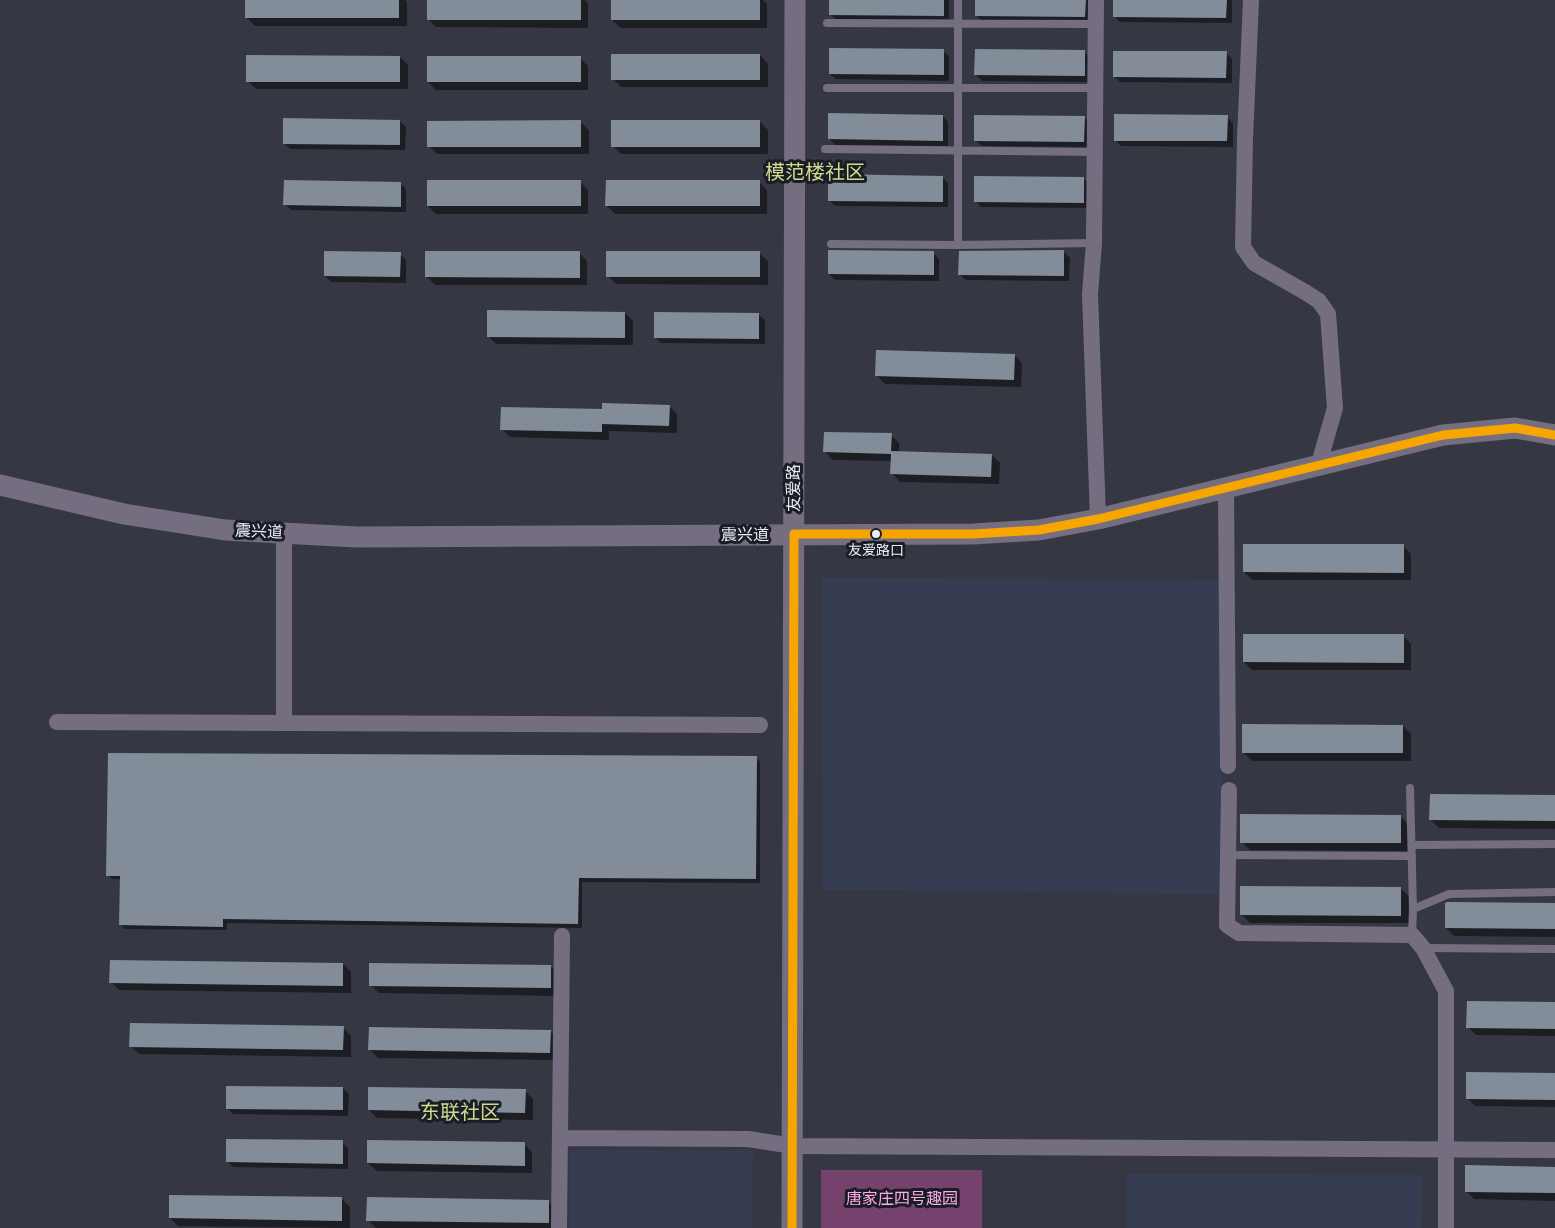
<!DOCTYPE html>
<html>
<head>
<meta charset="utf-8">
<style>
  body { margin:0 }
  canvas { display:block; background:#353842 }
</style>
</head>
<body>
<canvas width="1555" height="1228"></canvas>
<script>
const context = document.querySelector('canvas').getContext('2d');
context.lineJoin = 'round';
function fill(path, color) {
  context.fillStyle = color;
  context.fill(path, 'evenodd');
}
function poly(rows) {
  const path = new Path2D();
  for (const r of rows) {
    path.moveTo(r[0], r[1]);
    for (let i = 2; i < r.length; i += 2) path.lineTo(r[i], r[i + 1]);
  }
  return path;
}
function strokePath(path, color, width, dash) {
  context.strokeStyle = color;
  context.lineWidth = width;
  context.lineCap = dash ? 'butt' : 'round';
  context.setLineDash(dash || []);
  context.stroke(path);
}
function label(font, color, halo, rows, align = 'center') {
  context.font = font + ' "Work Sans","Noto Sans SC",sans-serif';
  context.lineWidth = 6;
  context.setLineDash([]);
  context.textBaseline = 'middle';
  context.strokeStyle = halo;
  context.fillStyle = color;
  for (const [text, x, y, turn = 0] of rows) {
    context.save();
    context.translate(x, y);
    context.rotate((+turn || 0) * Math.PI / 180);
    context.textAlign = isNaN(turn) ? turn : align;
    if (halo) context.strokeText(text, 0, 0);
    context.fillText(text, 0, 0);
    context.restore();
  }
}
fill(poly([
  [822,578,1221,580,1222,894,823,890],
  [570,1150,753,1151,752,1228,570,1228],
  [1127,1174,1422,1175,1421,1228,1127,1228]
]), '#363c52');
fill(poly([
  [821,1170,982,1170,982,1228,821,1228]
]), '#74426c');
fill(poly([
  [247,0,405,0,407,2,407,26,255,26,247,18],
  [428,0,585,0,588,3,588,28,436,27,428,19],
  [612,0,763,0,767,4,767,28,621,28,612,20],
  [830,0,949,0,949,21,836,20,830,14],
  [976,0,1093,0,1091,22,982,21,976,15],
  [1115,0,1232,0,1232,23,1120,22,1114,16],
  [943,51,949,56,949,81,836,79,830,74],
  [1084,52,1090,58,1090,82,982,81,976,75],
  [1226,53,1232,59,1232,83,1120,82,1114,76],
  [760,55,768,64,768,87,621,87,613,79],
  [400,57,408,65,408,89,256,89,248,81],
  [580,58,588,66,588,90,436,90,428,82],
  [943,116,948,122,948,146,835,145,830,139],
  [1084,117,1090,123,1090,147,982,146,976,141],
  [1227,117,1233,123,1233,147,1121,146,1115,140],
  [400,121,406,127,405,150,290,149,284,143],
  [580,122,589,130,589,154,437,154,429,146],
  [760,122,768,130,768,154,621,154,613,146],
  [942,177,948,183,948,207,835,206,829,200],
  [1083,178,1089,184,1089,208,981,207,976,201],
  [580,182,588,190,588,214,436,214,428,206],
  [759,182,767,190,767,214,615,214,607,206],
  [400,183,406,189,406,212,291,210,285,204],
  [1064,252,1070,258,1069,281,966,280,960,275],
  [579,253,587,261,587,285,435,285,427,277],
  [759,253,768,261,768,285,616,284,608,276],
  [933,253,939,259,939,281,835,280,829,274],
  [400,254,406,260,406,283,331,282,325,276],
  [625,313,633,321,633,345,496,344,488,336],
  [759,315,765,320,765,344,661,343,655,337],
  [1014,355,1022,363,1021,387,885,384,877,376],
  [669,406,677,414,677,433,609,431,609,440,510,437,502,429,603,411],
  [891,435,899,443,899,453,992,455,1000,463,999,484,900,482,892,473,892,461,833,460,825,452],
  [1403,546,1411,554,1411,580,1252,580,1244,572],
  [1403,636,1411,644,1411,670,1252,670,1244,662],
  [1403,726,1411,734,1411,761,1252,761,1244,753],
  [756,758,760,762,760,883,582,882,582,928,227,923,227,930,125,929,121,925,121,879,112,879,108,875],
  [1555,796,1555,829,1439,828,1431,820],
  [1400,816,1408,824,1408,851,1250,850,1242,842],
  [1400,888,1409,896,1409,923,1250,923,1242,915],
  [1555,905,1555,937,1454,936,1446,928],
  [343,964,351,972,351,993,119,990,111,982],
  [551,967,559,975,558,996,379,993,371,985],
  [1555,1004,1555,1036,1476,1035,1468,1027],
  [343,1028,351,1036,351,1057,139,1054,131,1046],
  [550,1031,558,1039,558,1060,378,1058,370,1050],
  [1555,1075,1555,1107,1475,1106,1467,1098],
  [343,1088,349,1094,348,1116,233,1114,227,1108],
  [525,1091,533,1099,533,1120,377,1118,369,1110],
  [342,1142,348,1148,348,1169,233,1167,227,1161],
  [524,1144,532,1152,532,1173,377,1171,368,1163],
  [1555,1168,1555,1201,1474,1199,1466,1191],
  [342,1199,350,1207,350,1228,178,1226,170,1218],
  [548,1201,556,1209,556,1228,376,1228,368,1220]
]), '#0007');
fill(poly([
  [245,0,399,0,399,18,245,18],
  [427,0,581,0,581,20,427,20],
  [611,0,760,0,760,20,611,20],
  [829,0,944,0,944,16,829,15],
  [975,0,1086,0,1085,17,975,16],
  [1113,0,1227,0,1226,18,1113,17],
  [829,48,944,49,944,75,829,74],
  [975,49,1085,50,1085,76,974,75],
  [1113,51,1227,51,1226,78,1113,77],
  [611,54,760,54,760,80,611,80],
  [246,55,400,56,400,82,246,82],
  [427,56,581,56,581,82,427,82],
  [828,113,943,115,943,141,828,139],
  [1114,114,1228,115,1227,141,1114,141],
  [974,115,1085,116,1084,142,974,141],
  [283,118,400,120,400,145,283,144],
  [581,120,581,147,427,147,427,121],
  [611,120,760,120,760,147,611,147],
  [828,174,943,176,943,202,828,201],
  [974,176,1084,177,1084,203,974,202],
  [284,180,401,182,401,207,283,205],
  [427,180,581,180,581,206,427,206],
  [606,180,760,180,760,206,605,206],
  [828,250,934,251,934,275,828,274],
  [1064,250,1064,276,958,275,959,251],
  [324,251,401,252,400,277,324,276],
  [425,251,580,251,580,278,425,277],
  [606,251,760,251,760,277,606,277],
  [487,310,625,312,625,338,487,337],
  [654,312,759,313,759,339,654,338],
  [876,350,1015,354,1014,380,875,376],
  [602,403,670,405,669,426,602,424,602,432,500,430,501,407,602,409],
  [824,432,892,433,891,451,992,454,991,477,890,474,891,454,823,452],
  [1243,544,1404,544,1404,573,1243,572],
  [1243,634,1404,634,1404,663,1243,662],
  [1242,724,1403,725,1403,753,1242,753],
  [108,753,757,756,756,879,579,878,578,924,223,919,223,927,119,925,120,876,106,876],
  [1430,794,1555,795,1555,821,1429,820],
  [1240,814,1401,815,1401,843,1240,843],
  [1240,886,1401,887,1401,916,1240,915],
  [1447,902,1555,903,1555,929,1445,928,1445,903],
  [110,960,343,963,343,986,109,983],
  [369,963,551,965,551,988,369,986],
  [1467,1001,1555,1002,1555,1029,1466,1028],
  [130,1023,344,1026,343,1050,129,1047],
  [369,1027,551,1030,550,1053,368,1050],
  [1466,1072,1555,1073,1555,1100,1466,1099],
  [226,1086,343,1087,343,1110,226,1109],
  [368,1087,526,1089,525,1113,368,1110],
  [226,1139,343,1140,343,1164,226,1162],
  [367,1140,525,1142,525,1166,367,1163],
  [1465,1165,1555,1167,1555,1193,1465,1192],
  [169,1195,342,1197,342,1221,169,1218],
  [367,1197,549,1200,549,1223,366,1221]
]), '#828d99');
strokePath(poly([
  [827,23,1096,24],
  [827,88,1095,88],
  [825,149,1095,152],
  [831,244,958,245,1094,243],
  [958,245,958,0],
  [1410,788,1413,909,1412,935],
  [1412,845,1555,844],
  [1228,855,1412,856],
  [1413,909,1449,894,1555,892],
  [1423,948,1555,949]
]), '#756e80', 8);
strokePath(poly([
  [1096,0,1094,243,1090,294,1098,519],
  [1251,0,1245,139,1243,247,1254,263,1305,292,1319,301,1328,314,1335,408,1318,467],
  [1226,488,1228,766],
  [284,533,284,723],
  [57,722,760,725],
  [1229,790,1227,925,1239,933,1412,935,1423,948,1446,991,1446,1228],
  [560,1138,748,1139,793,1146,1555,1150],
  [559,1228,562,936]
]), '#756e80', 16);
strokePath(poly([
  [0,485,124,514,225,530,357,537,973,534,1039,530,1098,519,1443,435,1515,428,1555,435],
  [792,1228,795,0]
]), '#756e80', 21);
strokePath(poly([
  [794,534,973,534,1039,530,1098,519,1443,435,1515,428,1555,435],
  [792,1228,794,534]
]), '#f7a600', 9);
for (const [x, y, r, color] of [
  [876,534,5,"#e9edf8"]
]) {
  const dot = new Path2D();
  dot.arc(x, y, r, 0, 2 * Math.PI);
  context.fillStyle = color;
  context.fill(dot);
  strokePath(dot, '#1a1d25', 2);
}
label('14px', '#e9edf8', '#1a1d25', [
  ["友爱路口",876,551]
]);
label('16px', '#e9edf8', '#1a1d25', [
  ["友爱路",794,488,-90],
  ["震兴道",259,532,3],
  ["震兴道",745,535]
]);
label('16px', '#fcabeb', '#1a1d25', [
  ["唐家庄四号趣园",902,1199]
]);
label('20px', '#cfda8d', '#1a1d25', [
  ["模范楼社区",815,173],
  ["东联社区",460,1113]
]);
</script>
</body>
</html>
